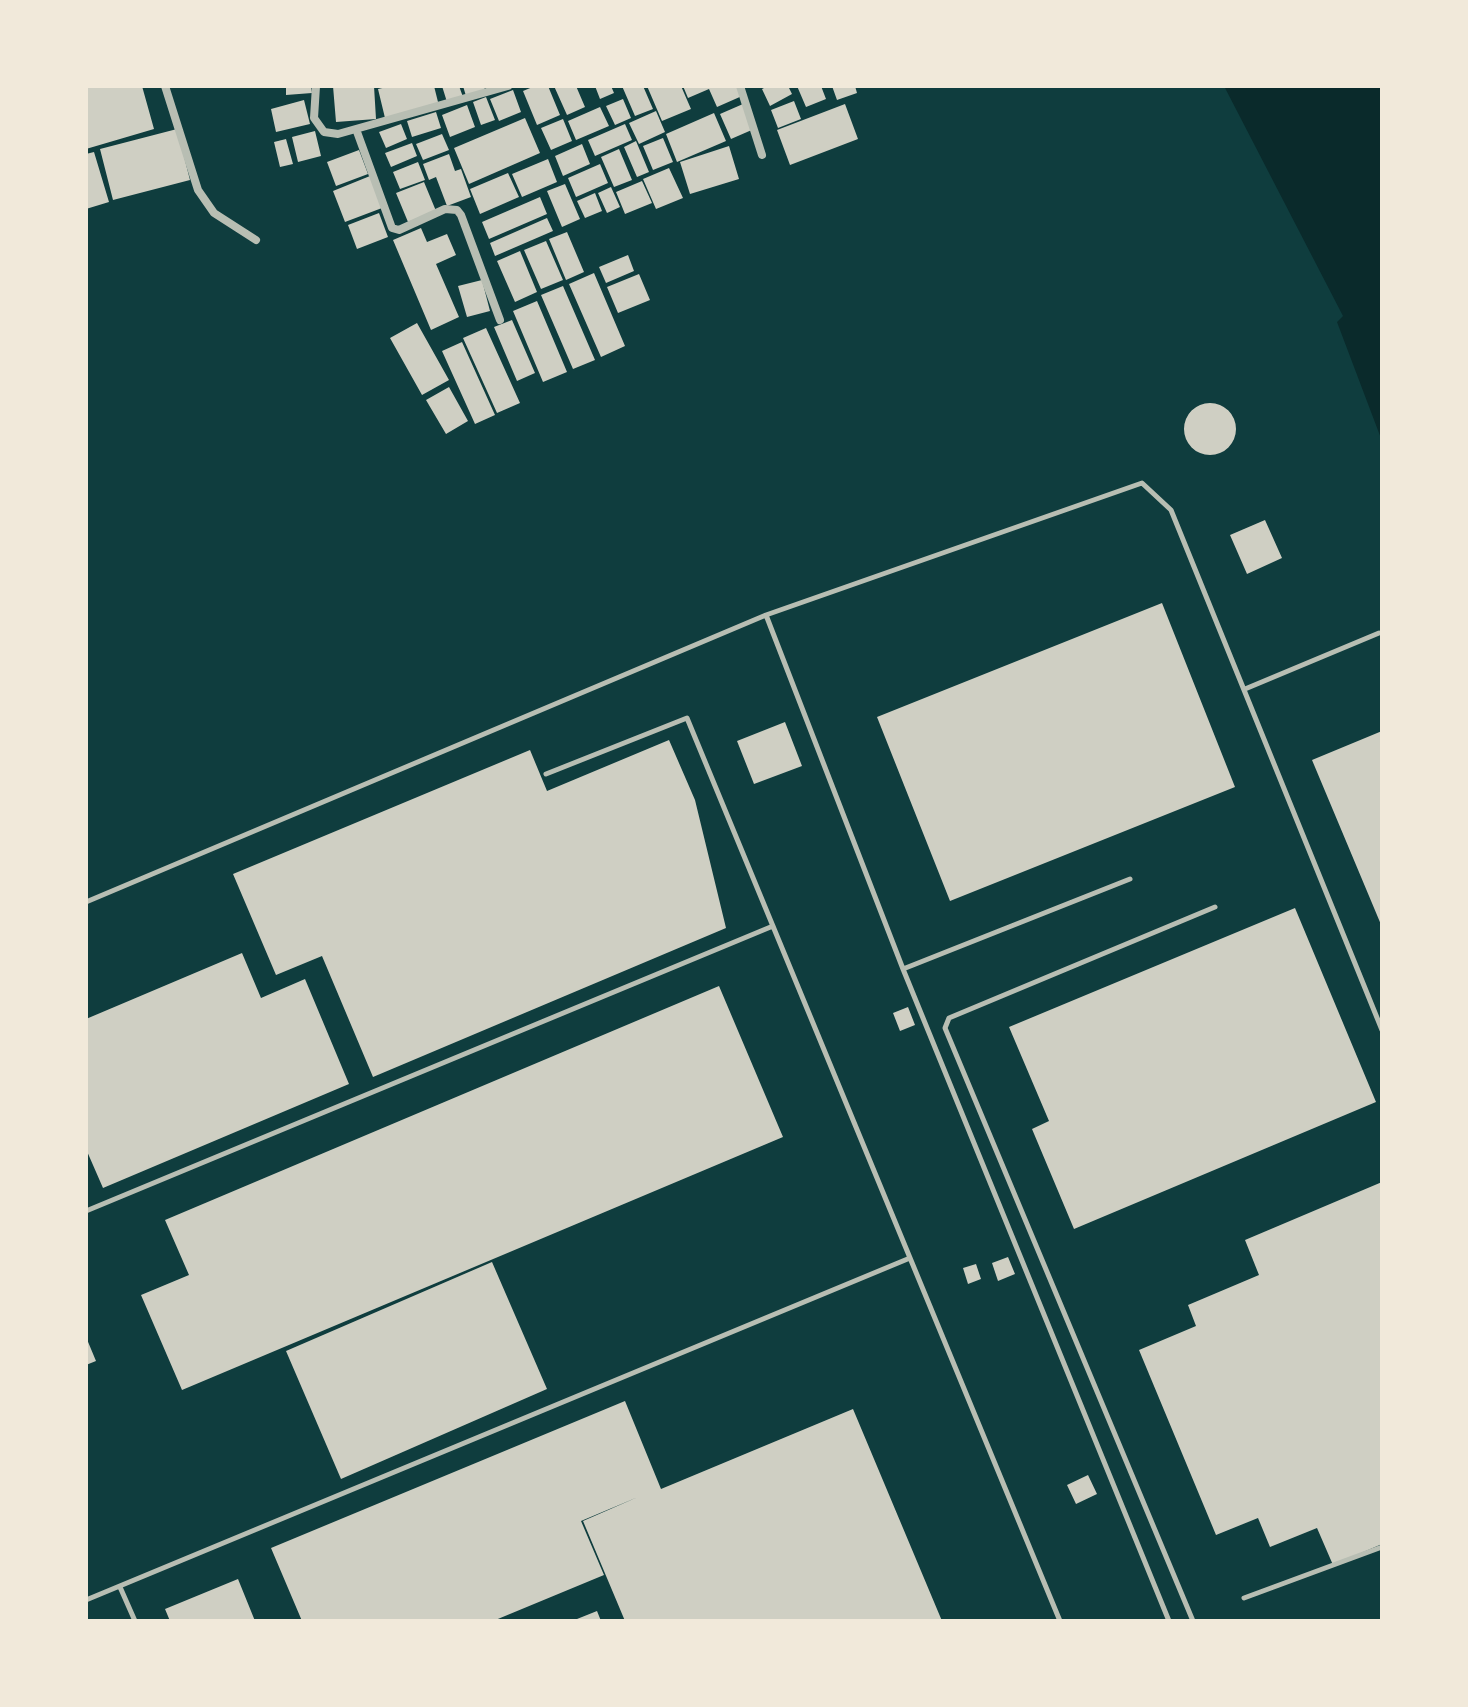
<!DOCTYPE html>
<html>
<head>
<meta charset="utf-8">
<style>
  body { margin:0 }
  #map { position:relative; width:1468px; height:1707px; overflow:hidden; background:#0f3d3e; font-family:"Noto Sans",sans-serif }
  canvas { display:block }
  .frame { position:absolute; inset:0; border:88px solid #f1e9da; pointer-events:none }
</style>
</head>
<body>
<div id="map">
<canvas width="1468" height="1707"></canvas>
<div class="frame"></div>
</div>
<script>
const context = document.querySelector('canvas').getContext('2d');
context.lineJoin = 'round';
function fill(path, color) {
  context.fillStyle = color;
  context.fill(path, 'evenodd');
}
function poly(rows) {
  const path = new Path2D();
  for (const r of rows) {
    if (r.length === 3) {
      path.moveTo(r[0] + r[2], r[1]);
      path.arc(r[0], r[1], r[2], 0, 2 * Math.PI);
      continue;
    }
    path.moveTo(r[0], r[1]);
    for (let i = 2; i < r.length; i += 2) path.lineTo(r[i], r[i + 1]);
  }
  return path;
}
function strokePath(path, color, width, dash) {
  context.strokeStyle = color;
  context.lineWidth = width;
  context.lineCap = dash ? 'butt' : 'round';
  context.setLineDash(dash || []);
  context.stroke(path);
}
fill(poly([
  [1224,86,1382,86,1382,441,1337,322,1343,316]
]), '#0a2a2b');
fill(poly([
  [86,86,142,86,154,129,86,149],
  [286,86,311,86,312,93,286,95],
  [333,86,374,86,376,119,336,122],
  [391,86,434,86,439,106,385,118,378,89],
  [442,86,459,86,463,97,447,102],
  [463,86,484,86,485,90,466,96],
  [535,86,548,86,560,115,537,125,523,91],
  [554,86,576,86,585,107,567,115],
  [595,86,611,86,614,93,600,99],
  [622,86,643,86,653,109,635,116],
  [647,86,681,86,691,109,662,121],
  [683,86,738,86,742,96,717,107,709,89,688,98],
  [768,86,788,86,792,94,770,106,762,89],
  [797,86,821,86,826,99,806,107],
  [832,86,855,86,857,93,837,100],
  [513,90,521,112,499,121,490,99],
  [486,97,495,120,481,125,473,102],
  [623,99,631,118,615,125,606,106],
  [304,100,310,124,276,132,271,109],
  [794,101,801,119,778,128,771,110],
  [743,104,754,129,731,139,720,114],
  [845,104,858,139,790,165,777,130],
  [467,105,475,127,450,137,442,115],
  [600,107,609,126,576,140,568,121],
  [656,111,665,132,639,144,629,123],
  [436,112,441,128,412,137,407,121],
  [714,113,726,141,677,162,666,134],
  [525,118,540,153,469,184,454,148],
  [563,119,572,141,551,150,541,128],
  [401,124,407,139,386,148,379,132],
  [625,124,632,140,595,156,588,140],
  [177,129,190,180,113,200,100,149],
  [315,131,321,156,298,162,292,137],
  [442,134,449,150,423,160,416,144],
  [663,138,673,162,653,170,643,146],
  [286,139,293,164,280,167,274,142],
  [636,141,649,172,637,177,624,147],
  [412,143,417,156,391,167,385,153],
  [582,144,590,164,563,176,555,156],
  [729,146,739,179,690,194,680,162],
  [619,149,632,180,614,187,601,157],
  [359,150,368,174,336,186,327,162],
  [94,152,109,202,86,209,86,154],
  [449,154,455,171,461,169,471,197,447,206,436,177,429,180,423,164],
  [548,159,557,182,522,197,512,174],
  [418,162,425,180,400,189,393,172],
  [600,164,608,183,576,197,568,178],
  [669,168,683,198,656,209,643,179],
  [508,173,519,197,480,214,470,189],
  [370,176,382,208,345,222,333,191],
  [642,181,652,203,625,214,616,192],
  [424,182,436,211,408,222,396,193],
  [565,184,580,219,562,227,547,191],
  [611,187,620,207,607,213,598,193],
  [595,193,602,211,585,218,577,201],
  [540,197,547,214,489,239,482,222],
  [379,213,388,237,357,249,348,225],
  [547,218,553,231,495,256,490,243],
  [421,228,427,242,447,234,456,255,436,264,459,317,431,330,393,240],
  [567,232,584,272,566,280,549,239],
  [546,241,563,280,541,289,524,250],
  [520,251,537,292,515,302,497,261],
  [628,255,634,271,606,283,599,267],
  [594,273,625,346,601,357,569,284],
  [639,274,650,300,618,313,607,287],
  [482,280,490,311,467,317,458,286],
  [563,286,595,360,573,369,541,295],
  [537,301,567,372,543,382,513,311],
  [512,320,535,373,517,381,494,327],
  [417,323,449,380,422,395,390,338],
  [486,328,520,403,497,413,463,338],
  [462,342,495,415,475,424,442,351],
  [449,387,468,421,446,434,426,400],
  [1210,429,26],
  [1265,520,1282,558,1247,574,1230,535],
  [1162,603,1235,787,950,901,877,717],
  [785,722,802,766,754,784,737,741],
  [1382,731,1382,927,1312,760],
  [669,740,695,800,726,928,373,1077,322,956,276,975,233,874,530,750,547,791],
  [1295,908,1376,1102,1074,1229,1032,1129,1049,1121,1009,1027],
  [242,953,261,998,305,979,349,1084,103,1188,86,1149,86,1019],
  [719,986,783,1137,182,1390,141,1295,189,1275,165,1220],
  [908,1007,915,1025,900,1031,893,1013],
  [1382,1182,1382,1544,1333,1565,1317,1528,1270,1547,1258,1518,1216,1535,1139,1350,1196,1326,1188,1305,1259,1275,1245,1240],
  [1008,1257,1015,1274,998,1281,992,1263],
  [492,1262,547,1389,341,1479,286,1351],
  [976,1264,981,1279,968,1284,963,1268],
  [86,1337,96,1361,86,1365],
  [625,1401,661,1489,853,1409,942,1621,625,1621,583,1521,638,1497,581,1521,604,1575,493,1621,302,1621,271,1548],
  [1088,1475,1097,1494,1076,1504,1067,1485],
  [238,1579,255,1621,170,1621,165,1609],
  [597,1611,601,1621,572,1621]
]), '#cfcfc3');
strokePath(poly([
  [766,615,903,969,1169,1621],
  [1245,689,1379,633],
  [546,774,687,718,1060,1621],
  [86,902,766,615,1142,483,1171,510,1382,1030],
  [903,969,1130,879],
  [86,1211,773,926],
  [120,1587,135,1621],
  [1244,1598,1382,1547],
  [86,1600,910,1258],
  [1193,1621,945,1028,949,1018,1215,907]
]), '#b8beb3', 5);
strokePath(poly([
  [165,86,198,190,214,213,256,240],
  [316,86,314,118,324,132,338,134,508,86],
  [740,86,762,155],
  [356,129,392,228,399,230,445,209,457,210,461,215,500,320]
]), '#b8beb3', 8);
</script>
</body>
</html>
